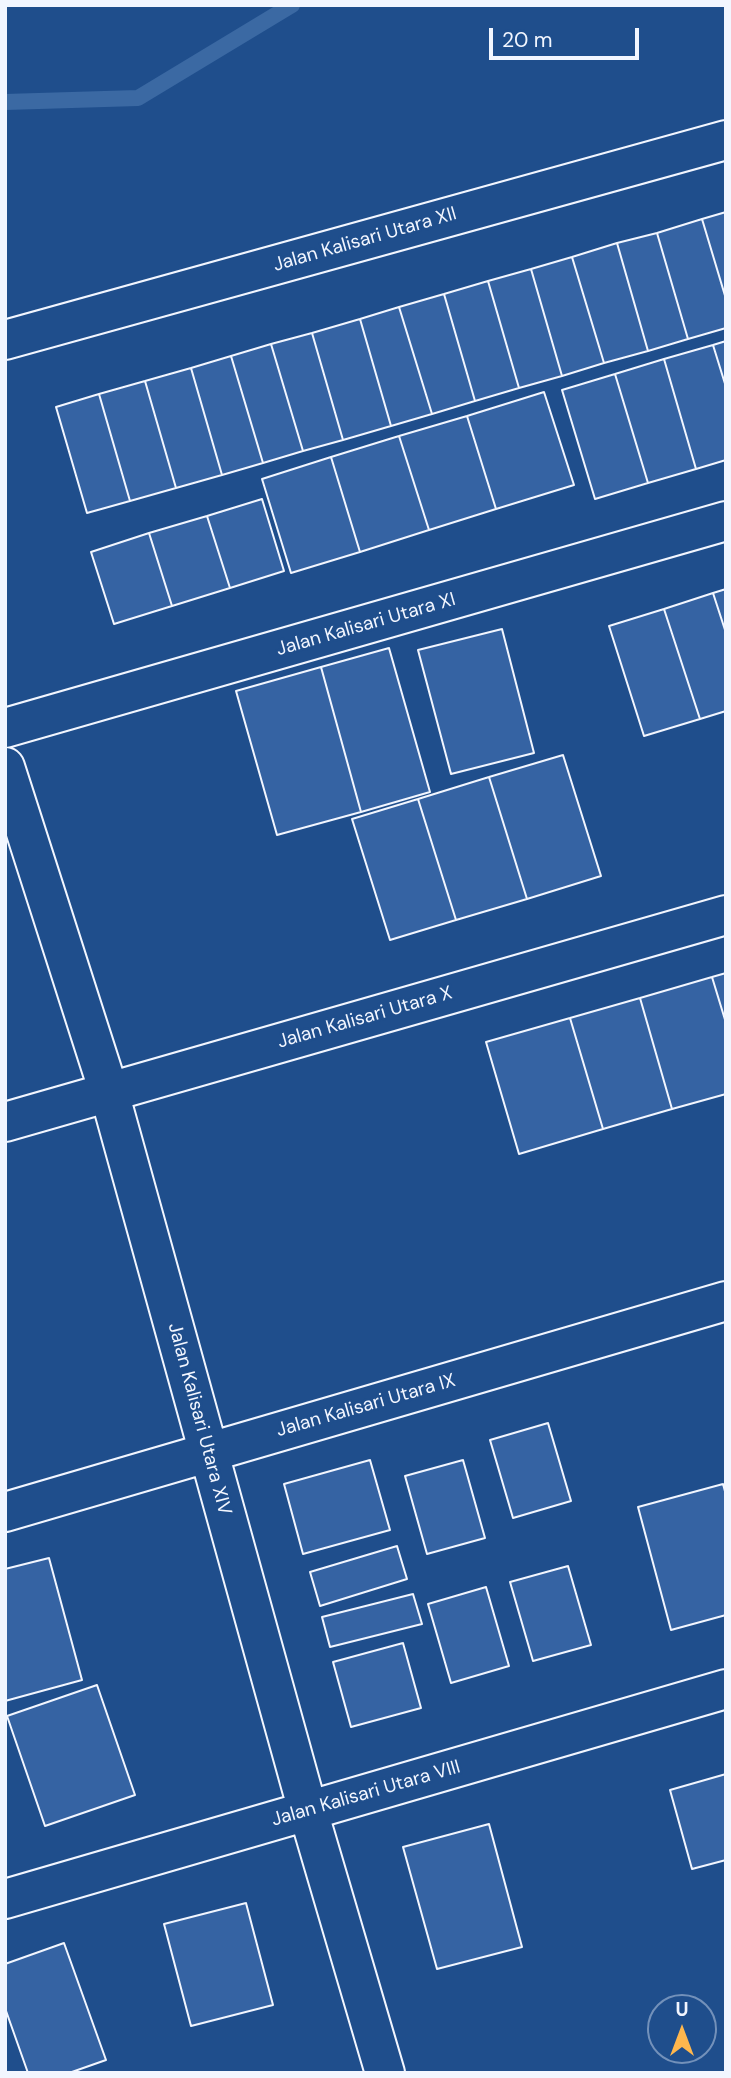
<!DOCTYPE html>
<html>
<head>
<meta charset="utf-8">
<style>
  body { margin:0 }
  #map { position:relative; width:731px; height:2078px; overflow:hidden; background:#1f4e8c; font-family:"DM Sans",sans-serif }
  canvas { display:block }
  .frame { position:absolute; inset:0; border:7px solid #f2f6ff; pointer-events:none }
  .north { position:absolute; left:647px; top:1994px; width:70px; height:70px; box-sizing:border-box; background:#1f4e8c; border:2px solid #7391ba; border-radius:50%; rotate:0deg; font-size:19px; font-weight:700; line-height:28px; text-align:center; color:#f2f6ff }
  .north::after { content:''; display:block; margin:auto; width:24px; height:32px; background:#ffb74d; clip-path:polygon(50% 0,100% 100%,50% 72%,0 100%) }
  .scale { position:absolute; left:489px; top:28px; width:150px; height:32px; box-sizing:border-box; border:4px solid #f2f6ff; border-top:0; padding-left:9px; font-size:21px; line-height:24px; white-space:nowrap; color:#f2f6ff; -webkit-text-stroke:5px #1f4e8c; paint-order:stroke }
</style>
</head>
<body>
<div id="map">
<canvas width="731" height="2078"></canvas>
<div class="frame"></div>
<div class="north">U</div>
<div class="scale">20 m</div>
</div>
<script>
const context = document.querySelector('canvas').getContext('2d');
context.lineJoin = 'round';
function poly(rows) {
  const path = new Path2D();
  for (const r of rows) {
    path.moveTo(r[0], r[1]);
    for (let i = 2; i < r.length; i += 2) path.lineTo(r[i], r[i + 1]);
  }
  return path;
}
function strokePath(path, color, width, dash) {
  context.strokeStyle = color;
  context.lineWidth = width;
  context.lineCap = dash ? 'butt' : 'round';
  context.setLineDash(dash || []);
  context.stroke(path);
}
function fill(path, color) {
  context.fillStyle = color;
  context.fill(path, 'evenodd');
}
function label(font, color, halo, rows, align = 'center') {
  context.font = font + ' "DM Sans",sans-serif';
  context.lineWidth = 5;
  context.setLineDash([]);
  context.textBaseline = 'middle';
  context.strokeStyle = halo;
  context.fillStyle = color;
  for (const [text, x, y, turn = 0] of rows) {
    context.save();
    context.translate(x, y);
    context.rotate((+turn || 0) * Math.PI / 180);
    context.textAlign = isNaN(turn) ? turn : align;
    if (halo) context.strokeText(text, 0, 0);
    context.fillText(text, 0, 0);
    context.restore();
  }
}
strokePath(poly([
  [5,102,138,98,292,5]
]), '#3b69a3', 16);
const building = poly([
  [726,212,726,299,702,219,726,212],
  [702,219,726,299,726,328,688,339,657,233,702,219],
  [657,233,688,339,648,351,617,243,657,233],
  [617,243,648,351,604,363,572,257,617,243],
  [572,257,604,363,562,376,531,269,572,257],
  [531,269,562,376,519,388,488,281,531,269],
  [488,281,519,388,475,401,444,294,488,281],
  [444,294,475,401,432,414,399,307,444,294],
  [399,307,432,414,391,426,360,319,399,307],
  [360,319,391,426,343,440,312,333,360,319],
  [312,333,343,440,303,451,271,344,312,333],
  [726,341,726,387,713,345,726,341],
  [271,344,303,451,263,463,231,356,271,344],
  [713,345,726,387,726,460,696,469,664,359,713,345],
  [231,356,263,463,222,475,191,368,231,356],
  [664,359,696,469,648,483,615,374,664,359],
  [191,368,222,475,176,488,145,381,191,368],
  [615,374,648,483,595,499,562,390,615,374],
  [145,381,176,488,130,501,99,394,145,381],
  [544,392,574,485,496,509,467,416,544,392],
  [99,394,130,501,87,513,56,407,99,394],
  [467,416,496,509,429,530,399,436,467,416],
  [399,436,429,530,360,552,331,457,399,436],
  [331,457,360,552,291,573,262,479,331,457],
  [262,499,284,571,230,588,207,516,262,499],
  [207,516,230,588,172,606,149,533,207,516],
  [149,533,172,606,114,624,91,552,149,533],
  [726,589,726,633,713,593,726,589],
  [713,593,726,633,726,711,700,719,664,609,713,593],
  [664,609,700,719,644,736,609,626,664,609],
  [502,629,534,753,451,774,418,650,502,629],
  [389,648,430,792,361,812,321,667,389,648],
  [321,667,361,812,277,835,236,691,321,667],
  [563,755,601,876,527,899,489,777,563,755],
  [489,777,527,899,456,920,418,799,489,777],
  [418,799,456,920,390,940,352,819,418,799],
  [726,973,726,1023,712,977,726,973],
  [712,977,726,1023,726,1094,672,1109,640,998,712,977],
  [640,998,672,1109,603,1129,570,1018,640,998],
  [570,1018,603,1129,519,1154,486,1042,570,1018],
  [548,1423,571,1501,513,1518,490,1440,548,1423],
  [370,1460,390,1530,303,1554,284,1484,370,1460],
  [463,1460,485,1538,427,1554,405,1476,463,1460],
  [723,1484,726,1495,726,1615,671,1630,638,1507,723,1484],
  [397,1546,407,1579,320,1606,310,1572,397,1546],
  [49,1558,82,1680,5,1701,5,1569,49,1558],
  [568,1566,591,1645,533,1661,510,1582,568,1566],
  [486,1587,509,1666,451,1683,428,1604,486,1587],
  [413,1594,422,1624,330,1647,322,1617,413,1594],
  [403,1643,421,1708,351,1727,333,1662,403,1643],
  [97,1685,135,1795,45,1826,7,1716,97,1685],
  [726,1774,726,1860,692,1869,670,1790,726,1774],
  [489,1824,522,1947,437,1969,403,1847,489,1824],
  [246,1903,273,2005,191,2026,164,1924,246,1903],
  [64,1943,106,2060,69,2073,28,2073,5,2008,5,1964,64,1943]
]);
fill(building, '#3563a3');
strokePath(building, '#f2f6ff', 2);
const minor = poly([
  [5,340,726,140],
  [5,728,726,521],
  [5,767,109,1092,308,1811,385,2073],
  [5,1122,726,915],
  [5,1512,726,1301],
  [5,1899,726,1689]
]);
strokePath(minor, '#f2f6ff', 42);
strokePath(minor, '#1f4e8c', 38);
label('19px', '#f2f6ff', '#1f4e8c', [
  ["Jalan Kalisari Utara XII",365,240,-16],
  ["Jalan Kalisari Utara XI",366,625,-16],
  ["Jalan Kalisari Utara X",365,1018,-16],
  ["Jalan Kalisari Utara IX",366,1406,-16],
  ["Jalan Kalisari Utara XIV",199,1419,75],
  ["Jalan Kalisari Utara VIII",366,1794,-16]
]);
</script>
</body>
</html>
